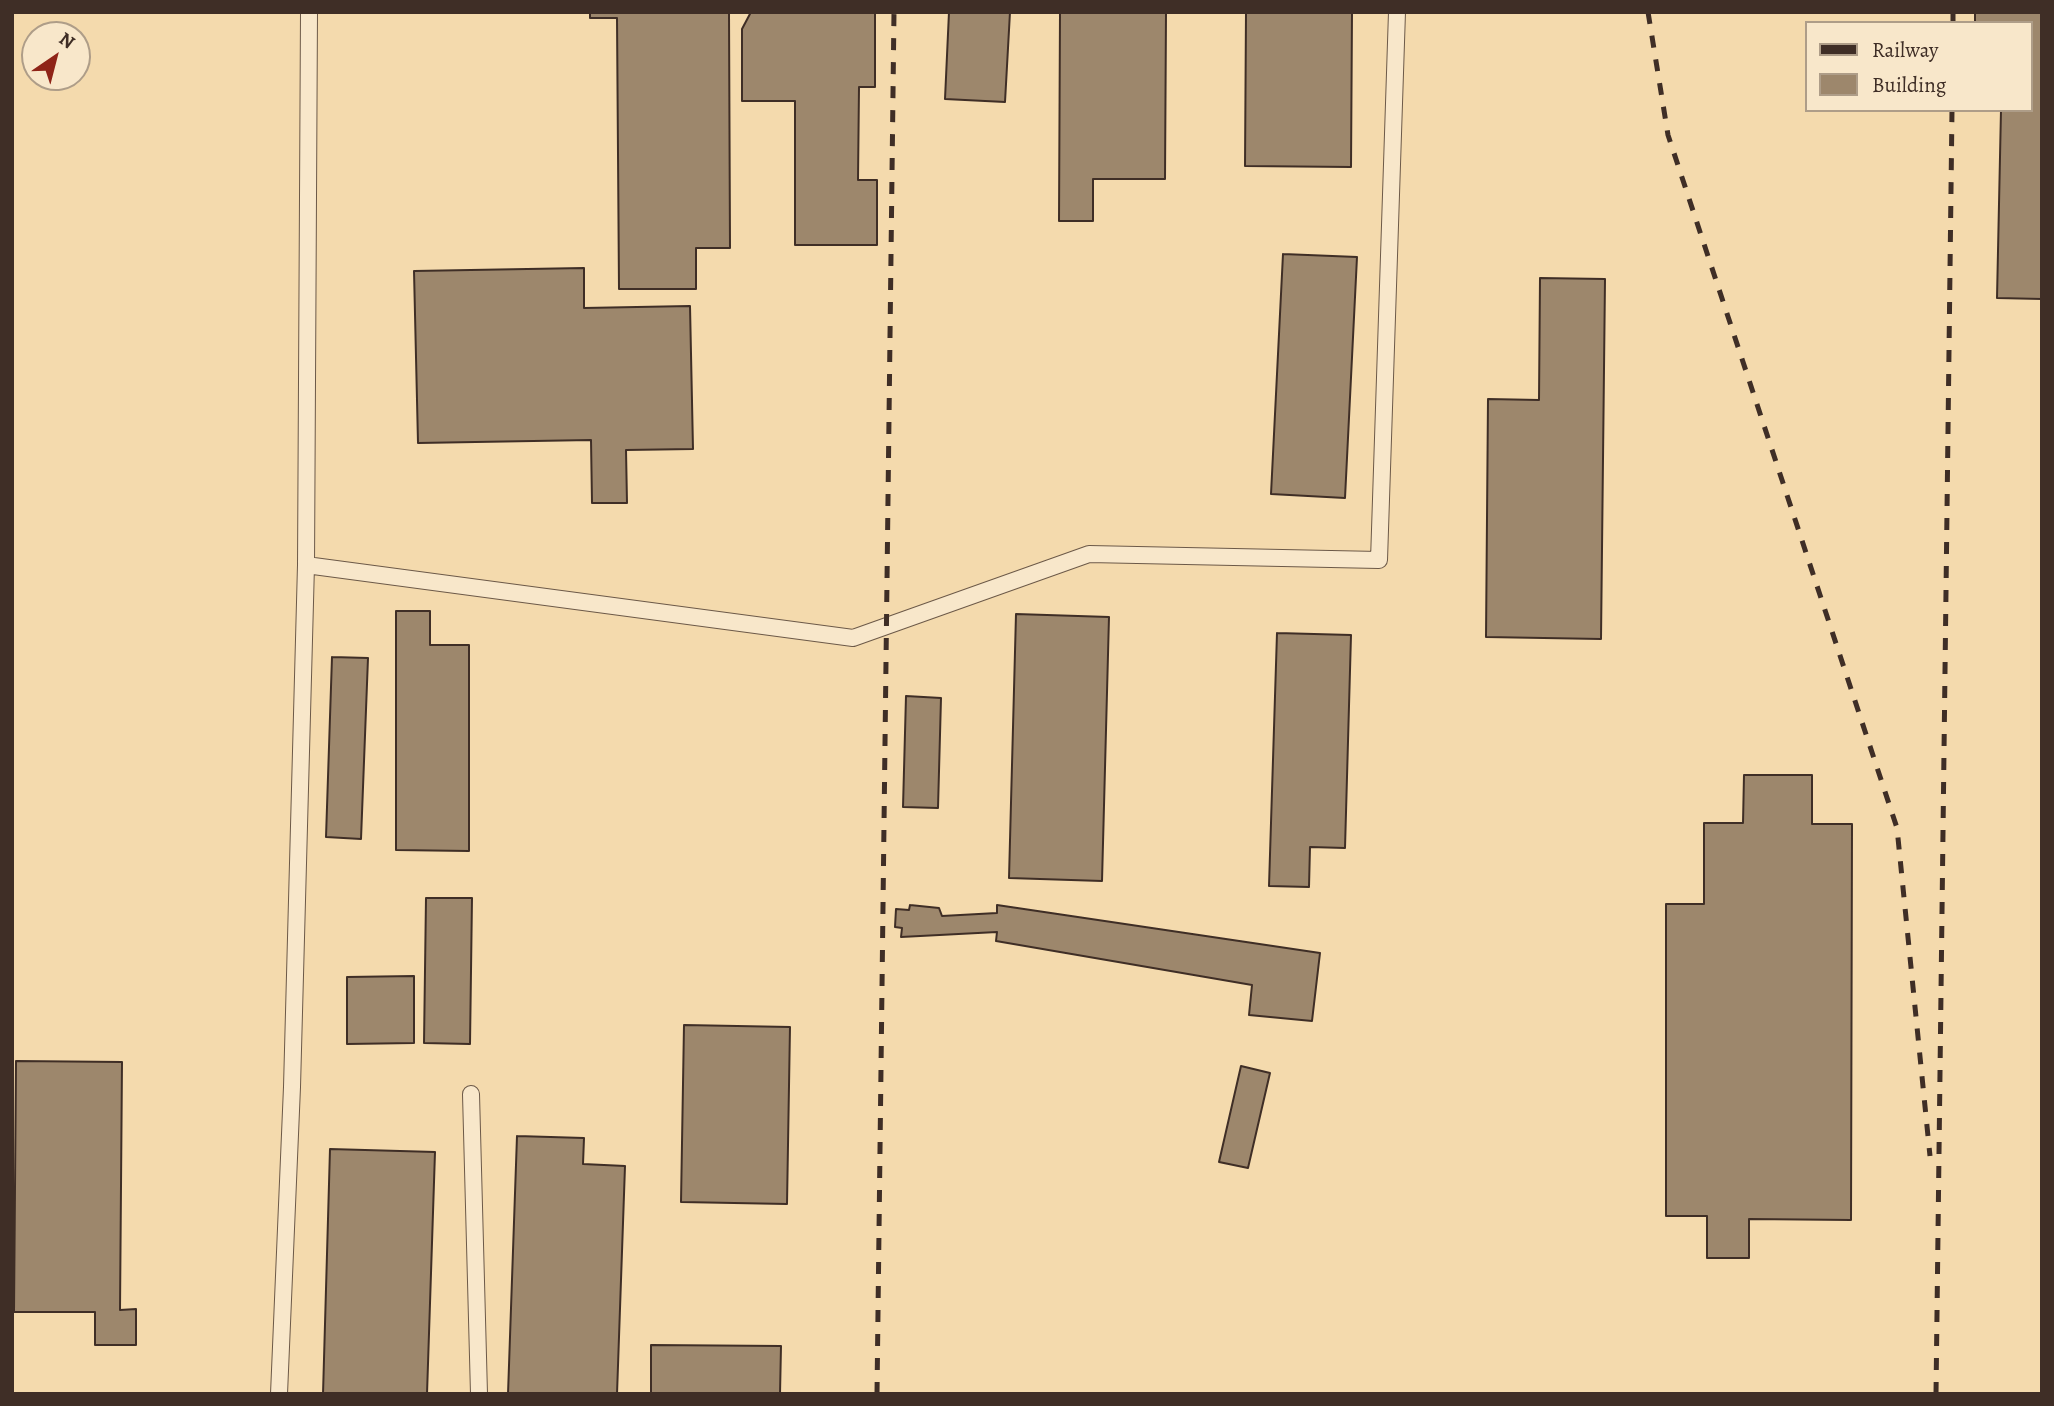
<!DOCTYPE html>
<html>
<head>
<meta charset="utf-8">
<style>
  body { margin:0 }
  #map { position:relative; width:2054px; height:1406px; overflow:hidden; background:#f4daad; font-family:Alegreya,serif }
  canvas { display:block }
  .frame { position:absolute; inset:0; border:14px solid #3f2e26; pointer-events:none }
  .legend { position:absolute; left:1805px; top:21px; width:228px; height:91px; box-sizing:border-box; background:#f8e7ca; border:2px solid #ae9d88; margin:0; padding:9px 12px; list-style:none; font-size:21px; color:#3f2e26 }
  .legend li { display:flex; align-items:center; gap:14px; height:35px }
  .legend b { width:35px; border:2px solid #ae9d88 }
  .north { position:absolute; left:21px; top:21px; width:70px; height:70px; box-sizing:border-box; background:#f8e7ca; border:2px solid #ae9d88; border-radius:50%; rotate:35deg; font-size:19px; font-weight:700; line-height:28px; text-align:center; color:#3f2e26 }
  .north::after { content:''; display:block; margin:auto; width:24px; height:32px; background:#8f2418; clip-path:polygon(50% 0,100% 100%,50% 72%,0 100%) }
</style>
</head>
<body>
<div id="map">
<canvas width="2054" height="1406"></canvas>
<div class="frame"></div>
<ul class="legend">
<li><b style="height:9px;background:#3f2e26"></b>Railway</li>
<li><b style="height:19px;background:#9d876c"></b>Building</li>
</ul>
<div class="north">N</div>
</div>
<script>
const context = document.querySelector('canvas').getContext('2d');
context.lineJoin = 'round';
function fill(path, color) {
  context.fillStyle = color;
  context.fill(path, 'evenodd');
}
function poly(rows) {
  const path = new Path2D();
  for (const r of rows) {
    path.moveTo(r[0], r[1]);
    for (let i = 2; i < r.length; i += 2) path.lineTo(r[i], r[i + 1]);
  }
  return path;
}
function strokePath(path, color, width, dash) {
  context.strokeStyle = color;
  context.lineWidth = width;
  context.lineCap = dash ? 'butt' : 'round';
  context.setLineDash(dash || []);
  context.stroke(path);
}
const building = poly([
  [590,12,729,12,730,248,696,248,696,289,619,289,617,18,590,18,590,12],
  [751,12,875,12,875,87,859,87,858,180,877,180,877,245,795,245,795,101,742,101,742,29,751,12],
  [949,12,1010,12,1005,102,945,99,949,12],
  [1060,12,1166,12,1165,179,1093,179,1093,221,1059,221,1060,12],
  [1246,12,1352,12,1351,167,1245,166,1246,12],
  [1975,12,2042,12,2042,299,1997,298,2001,110,2031,110,2031,23,1975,23,1975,12],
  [1283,254,1357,257,1345,498,1271,494,1283,254],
  [584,268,584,308,690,306,693,449,626,450,627,503,592,503,591,440,418,443,414,271,584,268],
  [1540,278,1605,279,1601,639,1486,637,1488,399,1539,400,1540,278],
  [396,611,430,611,430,645,469,645,469,851,396,850,396,611],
  [1016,614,1109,617,1102,881,1009,878,1016,614],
  [1277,633,1351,635,1345,848,1310,847,1309,887,1269,886,1277,633],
  [332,657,368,658,361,839,326,837,332,657],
  [906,696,941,698,938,808,903,807,906,696],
  [1744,775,1812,775,1812,824,1852,824,1851,1220,1749,1219,1749,1258,1707,1258,1707,1216,1666,1216,1666,904,1704,904,1704,823,1743,823,1744,775],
  [426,898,472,898,470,1044,424,1043,426,898],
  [910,905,939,908,942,916,997,913,997,905,1320,953,1312,1021,1249,1015,1252,985,996,941,997,932,901,937,902,928,895,927,896,909,909,910,910,905],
  [414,976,414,1043,347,1044,347,977,414,976],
  [684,1025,790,1027,787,1204,681,1202,684,1025],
  [16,1061,122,1062,120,1310,136,1309,136,1345,95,1345,95,1312,14,1312,16,1061],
  [1241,1066,1270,1073,1248,1168,1219,1162,1241,1066],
  [517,1136,584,1138,583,1164,625,1166,617,1394,508,1394,517,1136],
  [330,1149,435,1152,427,1394,323,1394,330,1149],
  [651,1345,781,1346,780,1394,651,1394,651,1345]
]);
fill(building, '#9d876c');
strokePath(building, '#3f2e26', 2);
const service = poly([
  [309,12,306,565,853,638,1089,554,1379,560,1397,12],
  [471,1094,479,1394],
  [279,1394,292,1087,306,565]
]);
strokePath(service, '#6c5948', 18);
strokePath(service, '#f8e7ca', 16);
strokePath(poly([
  [1648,12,1668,135,1897,828,1930,1156],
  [1953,23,1953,12],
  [877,1394,894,12],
  [1936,1394,1952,110]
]), '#3f2e26', 5, [12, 12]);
</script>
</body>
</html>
